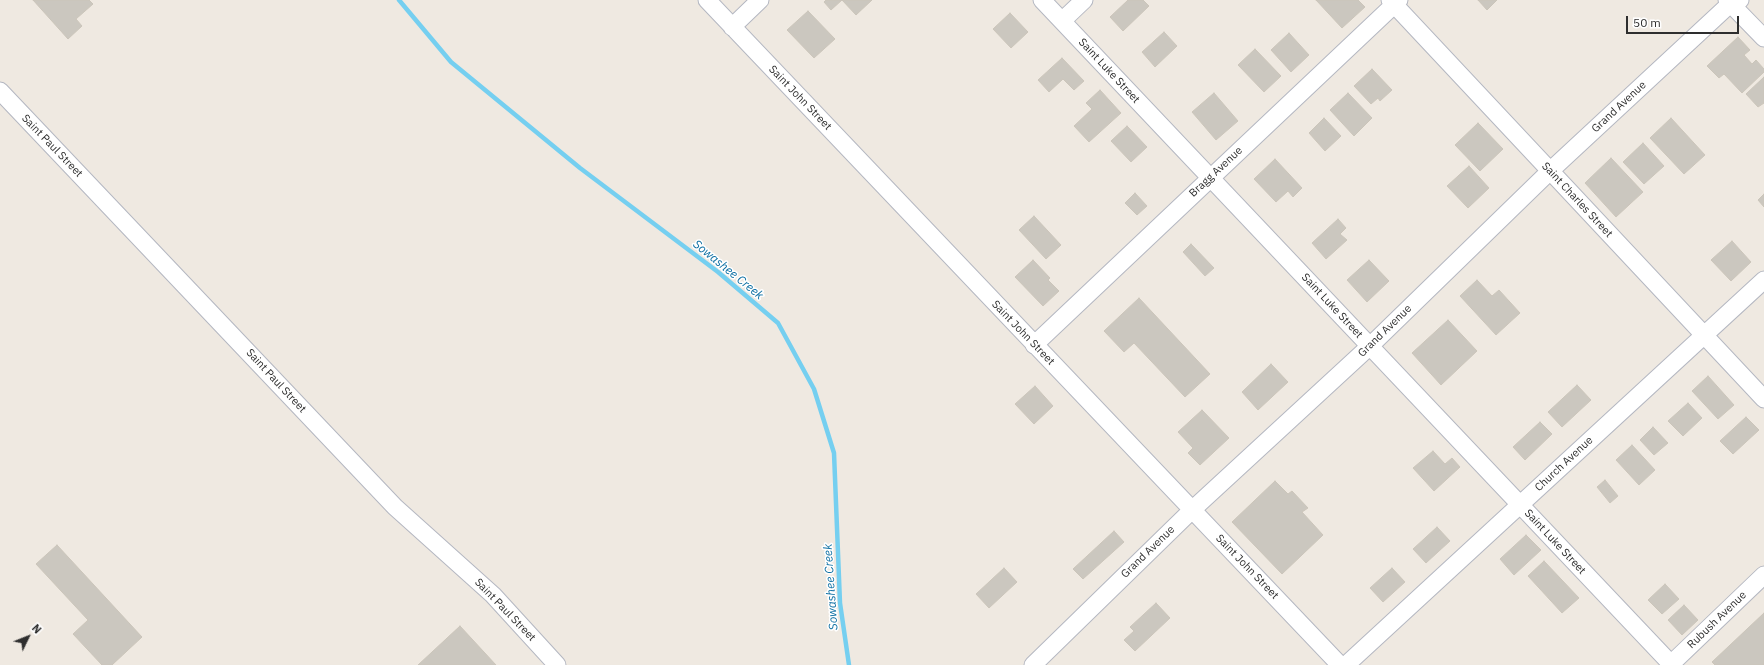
<!DOCTYPE html>
<html>
<head>
<meta charset="utf-8">
<style>
  body { margin:0 }
  #map { position:relative; width:1764px; height:665px; overflow:hidden; background:#efe9e1; font-family:"IBM Plex Sans",sans-serif }
  canvas { display:block }
  .north { position:absolute; left:8px; top:617px; width:40px; height:40px; -webkit-text-stroke:3px #fff; paint-order:stroke; rotate:47deg; font-size:11px; font-weight:700; line-height:16px; text-align:center; color:#2e2e2e }
  .north::after { content:''; display:block; margin:auto; width:14px; height:18px; background:#2e2e2e; clip-path:polygon(50% 0,100% 100%,50% 72%,0 100%) }
  .scale { position:absolute; left:1626px; top:16px; width:113px; height:18px; box-sizing:border-box; border:2px solid #2e2e2e; border-top:0; padding-left:5px; font-size:12px; line-height:14px; white-space:nowrap; color:#2e2e2e; -webkit-text-stroke:3px #fff; paint-order:stroke }
</style>
</head>
<body>
<div id="map">
<canvas width="1764" height="665"></canvas>
<div class="north">N</div>
<div class="scale">50 m</div>
</div>
<script>
const context = document.querySelector('canvas').getContext('2d');
context.lineJoin = 'round';
function poly(rows) {
  const path = new Path2D();
  for (const r of rows) {
    path.moveTo(r[0], r[1]);
    for (let i = 2; i < r.length; i += 2) path.lineTo(r[i], r[i + 1]);
  }
  return path;
}
function strokePath(path, color, width, dash) {
  context.strokeStyle = color;
  context.lineWidth = width;
  context.lineCap = dash ? 'butt' : 'round';
  context.setLineDash(dash || []);
  context.stroke(path);
}
function fill(path, color) {
  context.fillStyle = color;
  context.fill(path, 'evenodd');
}
function label(font, color, halo, rows, align = 'center') {
  context.font = font + ' "IBM Plex Sans",sans-serif';
  context.lineWidth = 3;
  context.setLineDash([]);
  context.textBaseline = 'middle';
  context.strokeStyle = halo;
  context.fillStyle = color;
  for (const [text, x, y, turn = 0] of rows) {
    context.save();
    context.translate(x, y);
    context.rotate((+turn || 0) * Math.PI / 180);
    context.textAlign = isNaN(turn) ? turn : align;
    if (halo) context.strokeText(text, 0, 0);
    context.fillText(text, 0, 0);
    context.restore();
  }
}
strokePath(poly([
  [399,0,451,62,580,168,718,272,778,323,814,389,834,453,840,603,849,665]
]), '#75cff0', 4.5);
const building = poly([
  [33,0,89,0,93,4,76,19,82,26,68,39,33,0],
  [826,0,842,0,831,10,824,2,826,0],
  [842,0,872,0,856,15,842,0],
  [1128,0,1143,0,1149,6,1123,31,1110,17,1128,0],
  [1316,0,1358,0,1365,7,1342,28,1316,0],
  [1478,0,1497,0,1487,10,1478,0],
  [808,11,835,39,814,58,787,30,808,11],
  [1010,13,1028,32,1011,48,993,29,1010,13],
  [1164,32,1177,46,1155,67,1142,52,1164,32],
  [1289,33,1309,55,1291,72,1271,50,1289,33],
  [1738,37,1750,50,1744,55,1752,64,1756,60,1764,69,1764,72,1742,93,1724,74,1719,78,1707,66,1738,37],
  [1255,49,1281,76,1264,92,1238,65,1255,49],
  [1062,58,1084,81,1074,90,1063,79,1049,92,1038,80,1062,58],
  [1372,69,1392,90,1380,101,1378,98,1371,104,1354,86,1372,69],
  [1764,77,1764,103,1758,107,1746,94,1764,77],
  [1100,90,1121,113,1089,142,1074,126,1092,109,1086,103,1100,90],
  [1214,93,1238,121,1216,140,1192,112,1214,93],
  [1348,93,1372,118,1354,136,1330,110,1348,93],
  [1324,118,1341,136,1325,151,1309,133,1324,118],
  [1671,118,1705,155,1684,174,1650,138,1671,118],
  [1478,123,1503,149,1480,171,1455,145,1478,123],
  [1127,126,1147,147,1131,162,1111,141,1127,126],
  [1643,143,1664,166,1644,184,1623,162,1643,143],
  [1611,158,1643,192,1616,217,1585,183,1611,158],
  [1275,159,1302,188,1293,197,1288,191,1276,202,1254,179,1275,159],
  [1469,166,1489,188,1468,208,1447,186,1469,166],
  [1135,193,1147,206,1137,215,1125,203,1135,193],
  [1764,194,1764,207,1758,200,1764,194],
  [1034,216,1061,245,1046,259,1019,230,1034,216],
  [1338,219,1346,228,1340,234,1347,240,1326,259,1312,243,1338,219],
  [1732,241,1751,262,1731,281,1711,260,1732,241],
  [1191,244,1214,268,1205,276,1183,252,1191,244],
  [1033,260,1050,278,1048,280,1059,291,1043,306,1015,277,1033,260],
  [1369,260,1389,281,1367,302,1347,280,1369,260],
  [1477,280,1492,296,1499,290,1520,313,1496,335,1460,296,1477,280],
  [1139,298,1210,374,1185,397,1134,343,1124,352,1104,331,1139,298],
  [1448,320,1477,351,1441,385,1412,353,1448,320],
  [1271,364,1288,382,1258,410,1242,392,1271,364],
  [1708,376,1734,405,1718,419,1692,391,1708,376],
  [1577,385,1591,400,1562,427,1548,412,1577,385],
  [1035,386,1053,406,1034,424,1015,404,1035,386],
  [1688,403,1702,418,1683,436,1668,421,1688,403],
  [1202,410,1229,438,1200,465,1188,453,1193,448,1178,432,1202,410],
  [1746,417,1759,430,1733,454,1720,441,1746,417],
  [1540,422,1552,434,1525,460,1513,447,1540,422],
  [1653,427,1668,443,1654,455,1640,440,1653,427],
  [1632,445,1655,470,1639,485,1616,460,1632,445],
  [1433,451,1445,464,1452,458,1460,467,1434,491,1413,468,1433,451],
  [1605,480,1618,496,1610,503,1597,487,1605,480],
  [1275,481,1288,494,1292,491,1308,508,1302,512,1323,535,1282,574,1232,522,1275,481],
  [1437,527,1450,541,1426,563,1413,549,1437,527],
  [1114,531,1124,542,1083,579,1073,569,1114,531],
  [1526,535,1541,550,1514,575,1500,559,1526,535],
  [57,545,142,637,112,665,102,665,73,634,88,620,36,564,57,545],
  [1544,561,1579,598,1562,613,1528,576,1544,561],
  [1004,568,1017,582,989,608,976,594,1004,568],
  [1392,568,1405,582,1383,602,1370,588,1392,568],
  [1665,584,1679,599,1662,614,1648,600,1665,584],
  [1156,603,1170,618,1135,651,1124,640,1134,631,1130,627,1156,603],
  [1684,605,1698,620,1682,635,1668,620,1684,605],
  [1764,613,1764,665,1715,665,1712,662,1764,613],
  [460,626,496,665,418,665,460,626]
]);
fill(building, '#cbc7bf');
strokePath(building, '#cbc5ba', 1);
const street = poly([
  [707,0,1340,665],
  [1042,0,1672,665],
  [1390,0,1764,399],
  [1727,0,1764,38],
  [1062,21,1084,0],
  [732,27,760,0],
  [0,91,395,507,493,595,557,665],
  [1034,345,1399,0],
  [1033,665,1192,510,1370,346,1550,171,1731,3,1740,0],
  [1346,665,1764,280],
  [1670,665,1764,575]
]);
strokePath(street, '#b4b7c1', 19);
strokePath(street, '#fff', 17);
label('11px', '#2e2e2e', '#fff', [
  ["Saint Luke Street",1109,71,47],
  ["Saint John Street",800,98,46],
  ["Grand Avenue",1619,107,-43],
  ["Saint Paul Street",52,146,46],
  ["Bragg Avenue",1216,172,-43],
  ["Saint Charles Street",1577,200,47],
  ["Saint Luke Street",1332,306,47],
  ["Grand Avenue",1385,331,-44],
  ["Saint John Street",1023,333,46],
  ["Saint Paul Street",276,381,47],
  ["Church Avenue",1564,464,-43],
  ["Saint Luke Street",1555,542,47],
  ["Grand Avenue",1148,552,-44],
  ["Saint John Street",1247,567,46],
  ["Saint Paul Street",505,610,46],
  ["Rubush Avenue",1717,620,-44]
]);
label('italic 12px', '#0d6fa3', '#fff', [
  ["Sowashee Creek",728,270,39],
  ["Sowashee Creek",831,587,-94]
]);
</script>
</body>
</html>
